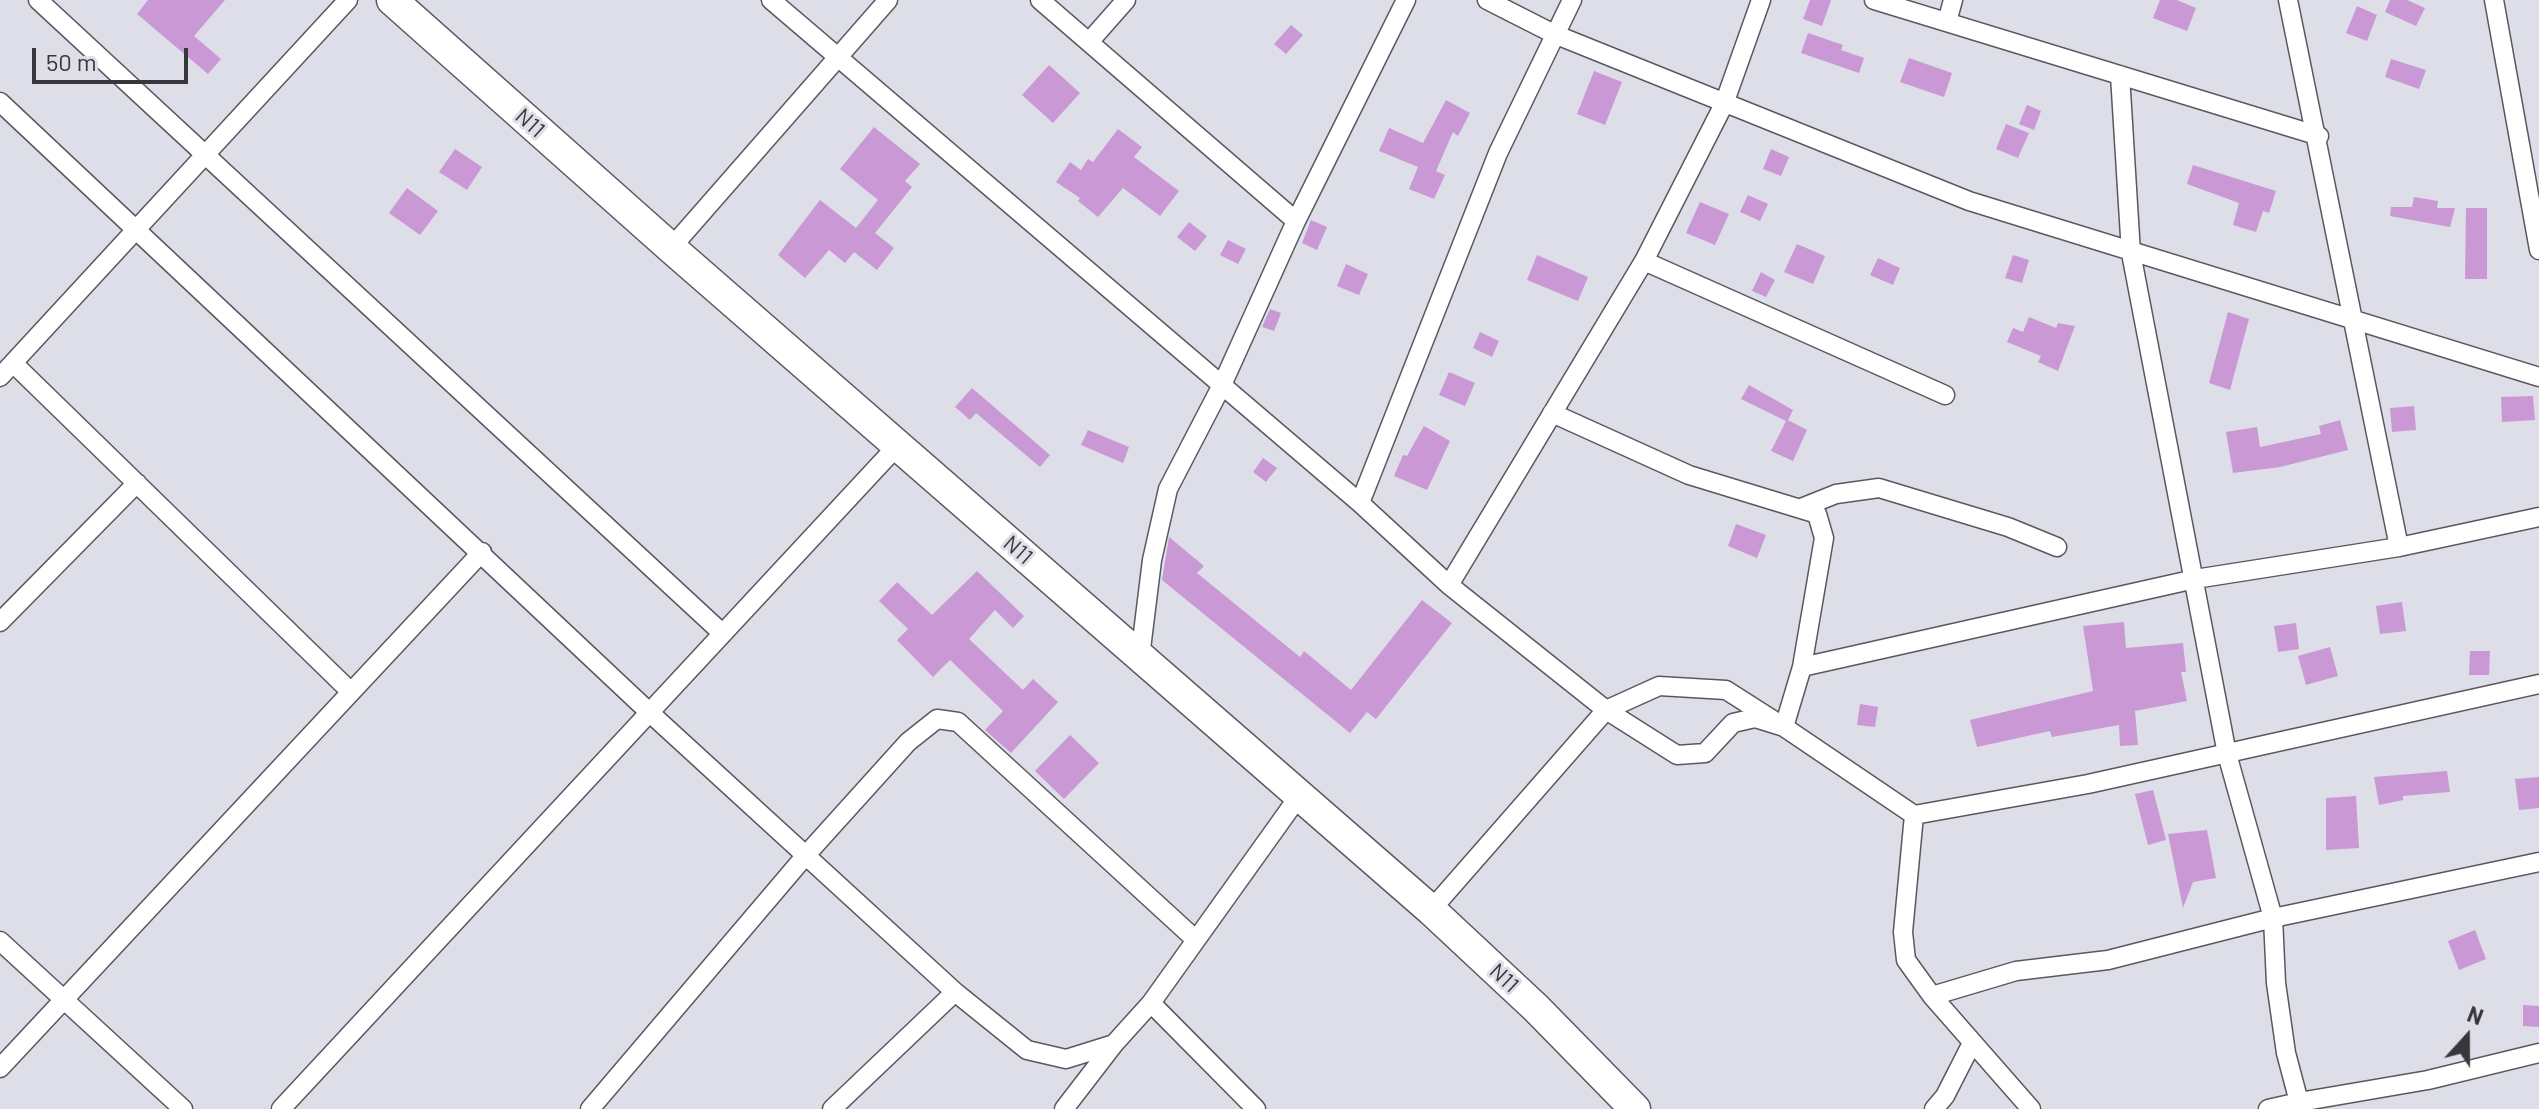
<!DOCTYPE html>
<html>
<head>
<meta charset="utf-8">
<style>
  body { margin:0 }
  #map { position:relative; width:2539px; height:1109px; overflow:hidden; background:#dddee7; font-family:Barlow,sans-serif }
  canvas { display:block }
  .north { position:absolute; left:2427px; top:997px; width:80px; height:80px; -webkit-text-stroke:6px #dddee7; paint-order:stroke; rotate:21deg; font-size:22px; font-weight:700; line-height:32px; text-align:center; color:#37373b }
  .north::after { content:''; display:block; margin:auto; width:28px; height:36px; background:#37373b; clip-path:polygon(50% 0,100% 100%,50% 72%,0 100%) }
  .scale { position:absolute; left:32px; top:48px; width:156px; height:36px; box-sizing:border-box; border:4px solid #37373b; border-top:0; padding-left:10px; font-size:24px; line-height:28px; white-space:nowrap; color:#37373b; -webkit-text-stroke:6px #dddee7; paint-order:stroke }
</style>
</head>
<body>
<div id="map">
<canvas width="2539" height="1109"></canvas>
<div class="north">N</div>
<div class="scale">50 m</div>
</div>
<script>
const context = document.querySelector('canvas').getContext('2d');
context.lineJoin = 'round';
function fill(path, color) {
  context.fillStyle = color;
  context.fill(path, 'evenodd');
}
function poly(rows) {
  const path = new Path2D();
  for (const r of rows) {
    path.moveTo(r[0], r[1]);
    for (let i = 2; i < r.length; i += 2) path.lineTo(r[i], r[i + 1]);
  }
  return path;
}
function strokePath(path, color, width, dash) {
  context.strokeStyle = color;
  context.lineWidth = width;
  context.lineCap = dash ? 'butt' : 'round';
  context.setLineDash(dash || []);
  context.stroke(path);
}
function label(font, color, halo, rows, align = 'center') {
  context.font = font + ' Barlow,sans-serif';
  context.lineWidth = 6;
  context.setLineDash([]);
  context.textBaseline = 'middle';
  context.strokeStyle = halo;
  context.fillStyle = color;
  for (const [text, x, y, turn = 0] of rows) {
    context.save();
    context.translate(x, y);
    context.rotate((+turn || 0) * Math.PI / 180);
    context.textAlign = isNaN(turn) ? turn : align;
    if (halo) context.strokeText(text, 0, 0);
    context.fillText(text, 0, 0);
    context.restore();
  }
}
fill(poly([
  [148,0,225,0,194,36,221,59,208,74,137,14],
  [1810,0,1831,0,1822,26,1803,19],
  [2160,0,2177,0,2196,8,2187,31,2153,18],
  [2390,0,2407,0,2425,8,2416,26,2385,12],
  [2357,6,2377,15,2367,41,2346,33],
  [1291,25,1303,35,1286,54,1274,44],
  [1808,33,1843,45,1841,50,1864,58,1859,73,1801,53],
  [1909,58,1952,73,1944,97,1900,82],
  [2391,59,2426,70,2419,89,2385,77],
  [1049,65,1080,93,1053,123,1022,95],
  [1594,71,1622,82,1605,125,1577,114],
  [1446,100,1470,113,1458,136,1453,132,1436,171,1445,175,1434,199,1409,189,1418,167,1379,151,1389,128,1423,143],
  [2027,105,2041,111,2034,130,2019,124],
  [2006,124,2029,133,2018,158,1996,149],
  [874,127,920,164,905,181,912,187,875,233,894,248,877,270,854,252,845,263,829,250,805,278,778,255,820,200,856,228,878,200,840,169],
  [1118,129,1142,147,1134,157,1179,191,1160,216,1123,188,1098,217,1078,201,1080,198,1056,182,1070,162,1081,170,1088,159,1093,162],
  [455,149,482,167,467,190,439,172],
  [1771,149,1789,157,1781,176,1763,169],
  [2193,165,2276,191,2269,213,2263,211,2256,232,2233,225,2239,203,2187,184],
  [407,188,438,211,420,235,389,213],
  [1748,195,1768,204,1760,221,1740,212],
  [2414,197,2438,201,2437,208,2455,208,2450,227,2390,216,2391,207,2412,207],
  [1700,202,1729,214,1715,245,1686,233],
  [2466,208,2487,208,2487,279,2465,279],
  [1311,220,1327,227,1317,250,1302,243],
  [1189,222,1207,236,1195,251,1177,237],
  [1228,240,1246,249,1238,264,1220,255],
  [1797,244,1825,256,1813,284,1784,272],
  [1537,255,1588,277,1578,301,1527,280],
  [2013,255,2029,260,2022,283,2005,278],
  [1878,258,1900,268,1893,285,1870,275],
  [1346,264,1368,274,1359,295,1337,286],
  [1761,272,1775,280,1766,297,1752,291],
  [1270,309,1281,313,1274,331,1262,327],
  [2228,312,2249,319,2230,390,2209,383],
  [2029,317,2056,328,2058,323,2075,326,2058,371,2038,362,2041,356,2007,342,2013,328,2023,332],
  [1480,332,1499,341,1492,357,1473,348],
  [1449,372,1475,383,1465,406,1439,395],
  [1749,385,1793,410,1788,420,1807,430,1793,461,1771,451,1786,421,1741,399],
  [972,388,1050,455,1040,467,976,413,970,420,955,407],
  [2533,396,2535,420,2502,422,2501,397],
  [2414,406,2416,430,2392,432,2390,408],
  [2340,420,2348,450,2280,467,2233,473,2226,432,2257,427,2260,447,2321,434,2319,426],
  [1424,426,1450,441,1427,490,1394,476,1403,455,1407,456],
  [1088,430,1129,447,1123,463,1081,445],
  [1263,458,1277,468,1266,482,1253,472],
  [1736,524,1766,535,1757,558,1728,546],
  [1169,537,1204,566,1197,573,1300,657,1304,651,1351,690,1422,600,1452,623,1376,719,1367,712,1350,733,1162,580],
  [977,571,1024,616,1013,628,995,610,969,639,1023,690,1033,679,1058,702,1011,753,985,730,1003,711,950,660,933,677,897,640,908,629,879,601,897,582,932,615],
  [2402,602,2406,631,2380,634,2376,606],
  [2124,622,2126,648,2183,643,2186,672,2181,672,2187,701,2135,711,2138,745,2120,746,2119,725,2052,737,2050,731,1977,747,1970,720,2093,691,2083,626],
  [2296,623,2299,649,2278,652,2274,626],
  [2330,647,2338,676,2306,685,2298,656],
  [2470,651,2490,651,2489,675,2469,675],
  [1860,704,1878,707,1875,727,1857,725],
  [1070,735,1099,763,1064,799,1035,771],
  [2447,771,2450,792,2403,796,2403,800,2379,805,2374,777],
  [2539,777,2539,808,2519,810,2515,779],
  [2153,790,2166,840,2148,845,2135,794],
  [2356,796,2359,848,2326,850,2326,798],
  [2207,830,2216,878,2193,882,2183,908,2168,834],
  [2475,930,2486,959,2459,970,2448,941],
  [2523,1005,2539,1006,2539,1027,2523,1026]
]), '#ca99d5');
const minor = poly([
  [38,0,722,633],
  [771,0,1360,503,1449,585,1606,710,1677,755,1705,753,1733,723,1755,718,1784,727,1914,815,1903,932,1906,960,1932,996,2031,1109],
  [1040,0,1296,221],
  [1487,0,1554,34,1969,201,2539,377],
  [1874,0,2319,136],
  [2288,0,2399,547],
  [2494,0,2539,250],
  [1947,22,1953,0],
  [1089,42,1126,0],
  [2120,75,2131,253,2227,754,2273,918,2276,983,2286,1053,2299,1102,2268,1109],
  [0,102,649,712,955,992,1027,1050,1066,1059,1114,1044,1151,1003,1299,796],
  [671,248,888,0],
  [1644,261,1945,395],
  [13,363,351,692],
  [0,377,348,0],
  [1360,503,1498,153,1572,0],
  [1801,508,1836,494,1879,488,2008,527,2057,547],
  [1449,585,1644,261,1724,104,1761,0],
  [0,622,137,483],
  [1140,657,1152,560,1168,489,1222,385,1296,221,1406,0],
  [1802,667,2195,579,2399,547,2539,517],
  [1914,815,2088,784,2539,684],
  [1431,910,1606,710,1659,686,1726,690,1784,727,1802,667,1824,538,1817,514,1689,475,1552,413],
  [0,941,183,1109],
  [1932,996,2016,971,2108,960,2273,918,2539,862],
  [1151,1003,1256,1109],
  [0,1068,482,552],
  [281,1109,898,445],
  [590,1109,806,855,908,742,937,719,958,722,1196,940],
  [832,1109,955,992],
  [1064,1109,1114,1044],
  [1934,1109,1945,1096,1972,1043],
  [2301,1109,2299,1102,2428,1080,2539,1053]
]);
const primary = poly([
  [392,0,671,248,1431,910,1536,1008,1635,1109]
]);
strokePath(minor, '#585860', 21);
strokePath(primary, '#585860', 33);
strokePath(minor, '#fff', 18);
strokePath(primary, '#fff', 30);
label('22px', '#37373b', '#dddee7', [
  ["N11",530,123,42],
  ["N11",1018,550,41],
  ["N11",1504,978,43]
]);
</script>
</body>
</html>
